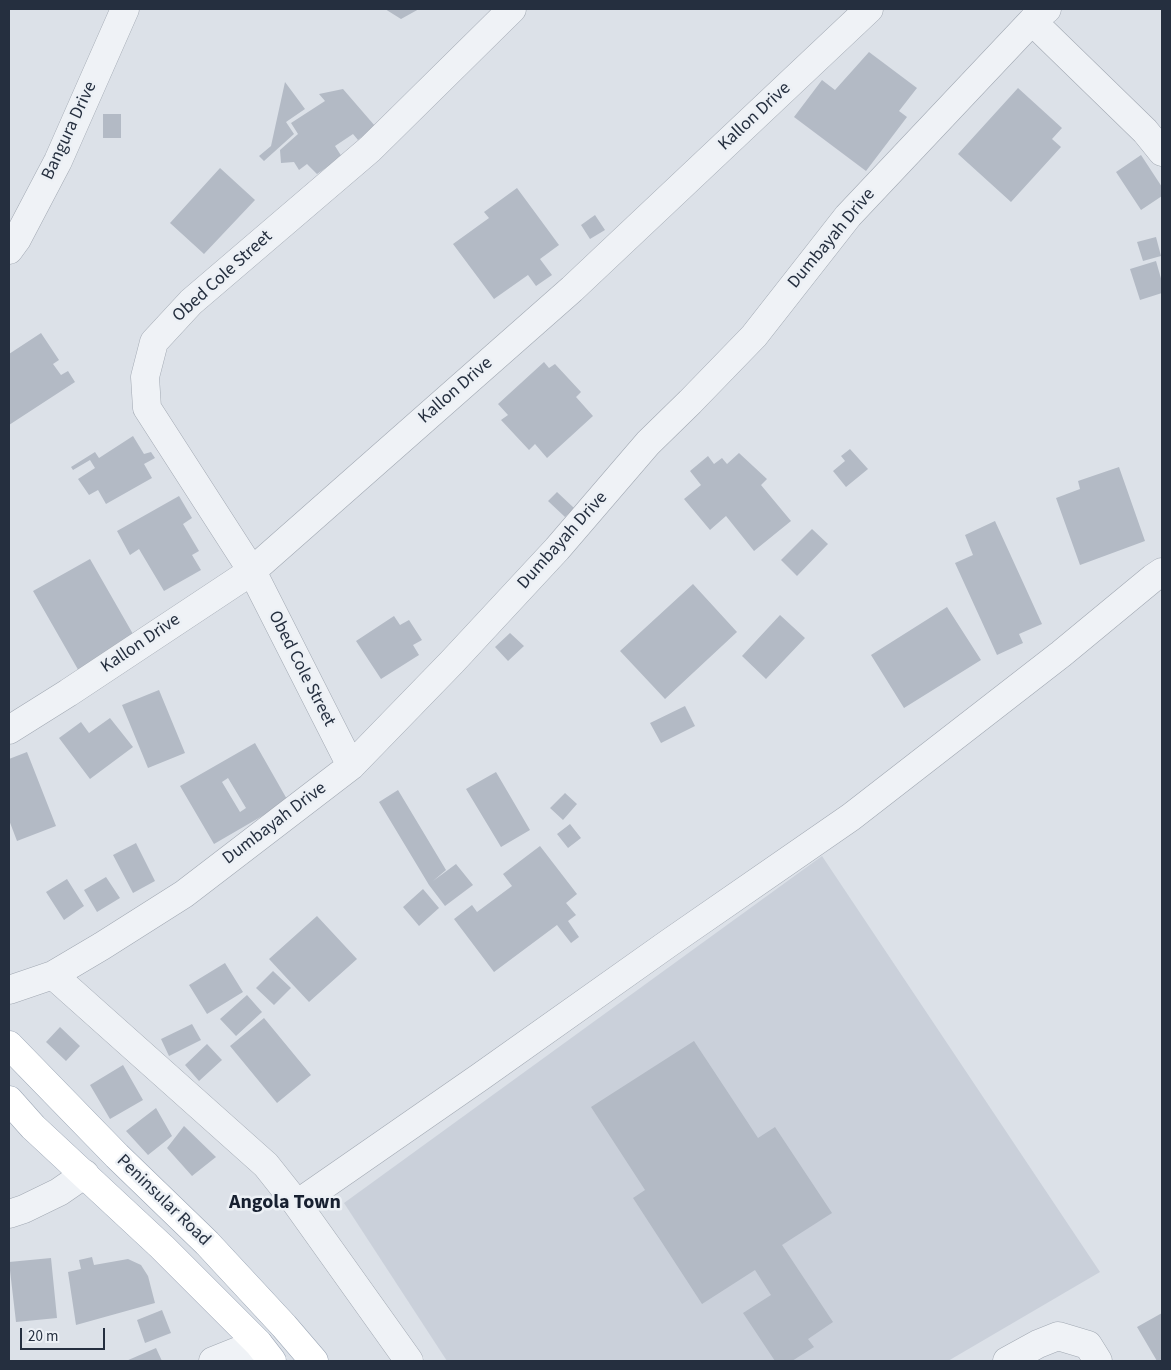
<!DOCTYPE html>
<html>
<head>
<meta charset="utf-8">
<style>
  body { margin:0 }
  #map { position:relative; width:1171px; height:1370px; overflow:hidden; background:#dce1e8; font-family:"Source Sans 3",sans-serif }
  canvas { display:block }
  .frame { position:absolute; inset:0; border:10px solid #252f3f; pointer-events:none }
  .scale { position:absolute; left:20px; top:1328px; width:85px; height:22px; box-sizing:border-box; border:2px solid #252f3f; border-top:0; padding-left:6px; font-size:15px; line-height:18px; white-space:nowrap; color:#252f3f; -webkit-text-stroke:4px #ecf0f5; paint-order:stroke }
</style>
</head>
<body>
<div id="map">
<canvas width="1171" height="1370"></canvas>
<div class="frame"></div>
<div class="scale">20 m</div>
</div>
<script>
const context = document.querySelector('canvas').getContext('2d');
context.lineJoin = 'round';
function fill(path, color) {
  context.fillStyle = color;
  context.fill(path, 'evenodd');
}
function poly(rows) {
  const path = new Path2D();
  for (const r of rows) {
    path.moveTo(r[0], r[1]);
    for (let i = 2; i < r.length; i += 2) path.lineTo(r[i], r[i + 1]);
  }
  return path;
}
function strokePath(path, color, width, dash) {
  context.strokeStyle = color;
  context.lineWidth = width;
  context.lineCap = dash ? 'butt' : 'round';
  context.setLineDash(dash || []);
  context.stroke(path);
}
function label(font, color, halo, rows, align = 'center') {
  context.font = font + ' "Source Sans 3",sans-serif';
  context.lineWidth = 5;
  context.setLineDash([]);
  context.textBaseline = 'middle';
  context.strokeStyle = halo;
  context.fillStyle = color;
  for (const [text, x, y, turn = 0] of rows) {
    context.save();
    context.translate(x, y);
    context.rotate((+turn || 0) * Math.PI / 180);
    context.textAlign = isNaN(turn) ? turn : align;
    if (halo) context.strokeText(text, 0, 0);
    context.fillText(text, 0, 0);
    context.restore();
  }
}
fill(poly([
  [822,856,1100,1272,948,1361,447,1361,344,1203]
]), '#cad0da');
fill(poly([
  [385,9,419,9,401,19],
  [869,52,917,88,899,111,907,117,866,171,794,117,822,80,835,90],
  [285,82,305,109,286,122,294,134,264,161,259,156,271,146],
  [1018,88,1062,128,1052,139,1061,147,1011,202,958,154],
  [343,89,375,126,358,140,353,134,335,146,342,157,317,174,307,164,299,170,294,162,281,163,280,150,298,134,291,123,325,101,319,94],
  [103,114,121,114,121,138,103,138],
  [1141,155,1162,187,1162,196,1141,210,1116,172],
  [220,168,255,200,204,254,170,223],
  [517,188,559,245,540,259,552,275,536,286,528,275,494,299,453,244,489,218,484,212],
  [595,215,605,230,590,239,581,225],
  [1156,237,1161,256,1143,261,1137,242],
  [1156,261,1162,282,1162,293,1140,300,1130,269],
  [41,333,59,360,53,364,61,375,68,371,75,382,9,425,9,354],
  [544,362,549,368,555,364,581,392,576,397,593,416,547,458,535,444,529,450,501,420,508,415,498,404],
  [133,436,144,454,151,452,155,458,144,464,152,478,106,504,98,490,89,495,78,479,95,468,90,460,73,470,71,467,95,452,99,458],
  [850,449,868,469,846,487,833,471,845,461,841,456],
  [739,453,767,479,761,485,791,521,754,551,726,516,710,530,684,499,701,485,690,471,708,456,714,464,722,458,727,464],
  [1119,467,1145,541,1080,565,1056,498,1080,489,1078,481],
  [557,492,574,508,565,517,548,501],
  [179,496,192,518,183,524,199,551,192,555,201,570,164,591,139,549,130,555,117,531],
  [995,521,1042,624,1019,634,1023,643,997,655,955,563,973,555,965,535],
  [812,529,828,544,797,576,781,560],
  [90,559,137,641,80,673,33,591],
  [693,584,737,632,665,699,620,651],
  [947,607,981,660,904,708,871,655],
  [780,615,805,638,766,679,742,656],
  [394,616,400,625,409,620,422,640,413,645,419,655,381,679,356,641],
  [510,633,524,646,508,661,495,647],
  [159,690,185,753,148,768,122,705],
  [685,706,695,726,661,743,650,723],
  [110,718,133,747,90,779,59,738,81,722,89,733],
  [255,743,288,801,214,844,180,786],
  [228,778,246,808,240,812,222,782],
  [27,752,56,826,17,841,9,820,9,759],
  [496,772,530,830,501,847,466,789],
  [398,790,446,870,433,881,456,864,473,885,445,906,429,885,379,802],
  [565,793,577,804,563,820,550,808],
  [570,824,581,838,568,848,557,834],
  [136,843,155,881,133,893,113,855],
  [540,846,577,894,566,903,576,915,568,921,579,937,571,943,557,925,494,972,454,919,472,905,477,912,512,886,503,874],
  [106,877,120,898,97,912,84,890],
  [67,879,84,906,64,920,46,892],
  [423,889,439,908,419,926,403,907],
  [317,916,357,959,309,1002,269,959],
  [225,963,243,992,207,1014,189,985],
  [273,971,291,988,274,1005,256,988],
  [247,995,262,1012,236,1036,220,1019],
  [264,1018,311,1075,277,1103,230,1046],
  [192,1024,201,1040,169,1056,161,1039],
  [60,1027,80,1046,66,1061,46,1042],
  [694,1041,758,1138,775,1127,832,1213,782,1245,833,1322,808,1339,814,1347,792,1361,775,1361,743,1313,771,1295,755,1270,702,1304,633,1198,645,1190,591,1107],
  [207,1044,222,1060,199,1081,185,1065],
  [123,1065,143,1100,110,1119,90,1085],
  [156,1108,172,1136,148,1155,126,1131],
  [184,1126,216,1157,192,1176,167,1148],
  [92,1257,94,1265,128,1259,141,1265,148,1276,155,1303,76,1325,68,1272,81,1269,79,1260],
  [51,1258,57,1318,16,1322,9,1262],
  [162,1310,171,1333,145,1343,137,1320],
  [1162,1313,1162,1361,1157,1361,1137,1327],
  [156,1348,162,1361,126,1361]
]), '#b3bac5');
const minor = poly([
  [1032,21,1145,131,1162,152],
  [9,250,17,239,58,161,125,9],
  [9,730,68,693,252,571,572,289,869,9],
  [351,766,252,571,147,408,145,377,154,342,191,302,370,149,512,9],
  [53,975,266,1165,297,1204,409,1361],
  [9,990,53,975,102,946,184,894,351,766,452,662,557,549,648,443,690,402,754,336,848,216,1032,21,1047,9],
  [297,1204,480,1077,669,943,851,817,1061,654,1153,578,1162,572],
  [9,1214,24,1209,59,1192,85,1174],
  [213,1361,258,1343],
  [1007,1361,1038,1344,1058,1336,1088,1345,1098,1361]
]);
const major = poly([
  [9,1045,117,1156,207,1243,284,1326,314,1361],
  [9,1100,33,1127,162,1247,258,1343,272,1361]
]);
strokePath(minor, '#a1a8b2', 29);
strokePath(major, '#9ba6b5', 29);
strokePath(minor, '#eff2f6', 28);
strokePath(major, '#fff', 28);
label('18px', '#252f3f', '#ecf0f5', [
  ["Kallon Drive",755,117,-43],
  ["Bangura Drive",70,131,-65],
  ["Dumbayah Drive",832,239,-50],
  ["Obed Cole Street",223,277,-42],
  ["Kallon Drive",456,391,-41],
  ["Dumbayah Drive",563,541,-48],
  ["Kallon Drive",141,644,-34],
  ["Obed Cole Street",301,669,63],
  ["Dumbayah Drive",275,824,-37],
  ["Peninsular Road",163,1201,44]
]);
label('bold 20px', '#172030', '#ecf0f5', [
  ["Angola Town",285,1204]
]);
</script>
</body>
</html>
